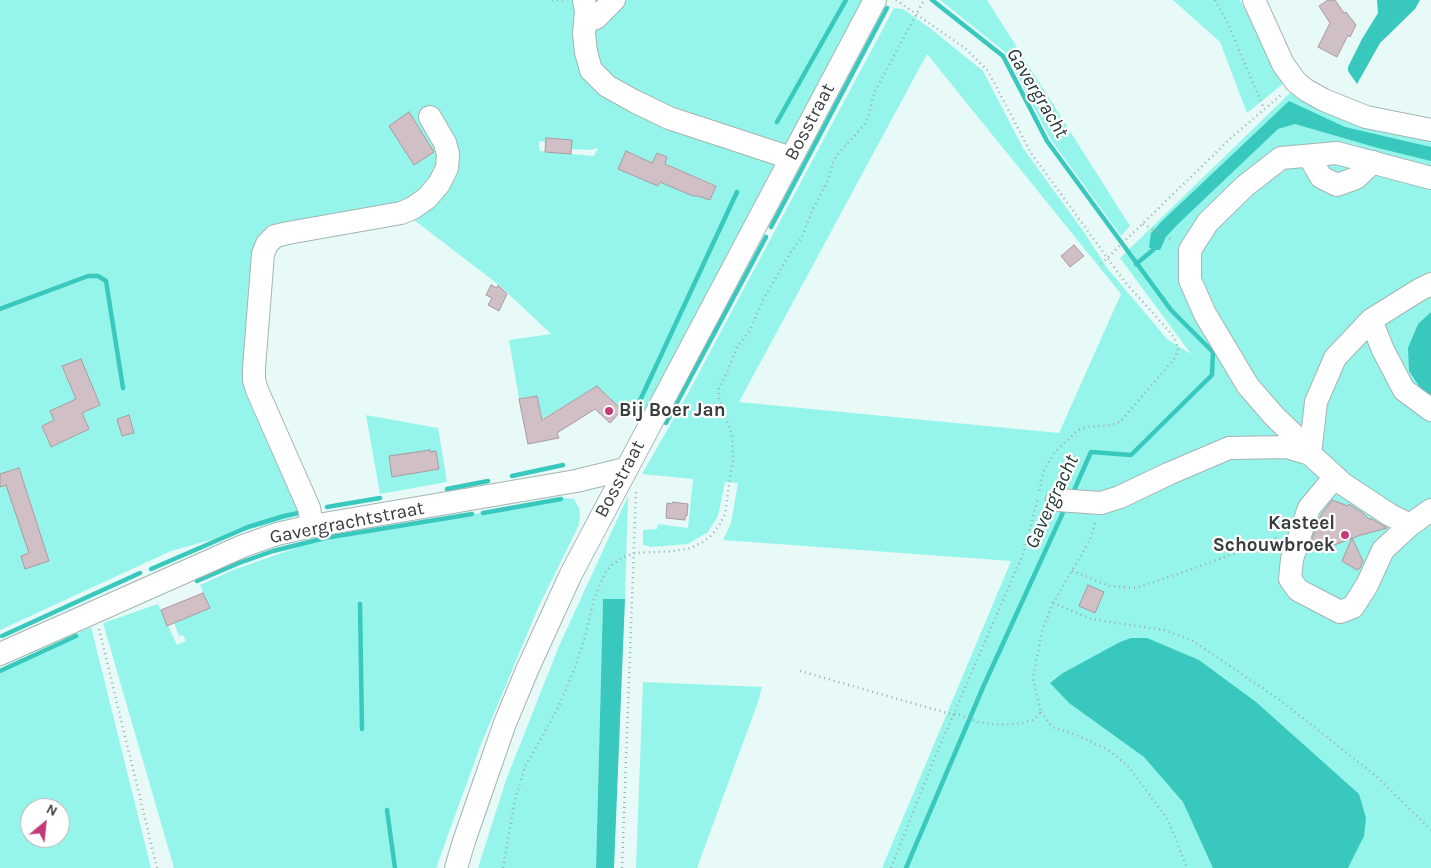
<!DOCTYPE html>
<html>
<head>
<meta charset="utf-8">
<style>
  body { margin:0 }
  #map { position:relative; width:1431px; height:868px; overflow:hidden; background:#e7faf7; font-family:Karla,sans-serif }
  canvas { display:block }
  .north { position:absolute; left:20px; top:798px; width:50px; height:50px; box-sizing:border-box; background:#fff; border:1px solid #afb2b1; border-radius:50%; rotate:28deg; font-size:14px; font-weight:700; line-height:20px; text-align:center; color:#373e3d }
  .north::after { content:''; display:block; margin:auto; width:18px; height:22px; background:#c23a77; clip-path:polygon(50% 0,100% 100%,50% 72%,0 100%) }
</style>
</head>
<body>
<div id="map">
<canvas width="1431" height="868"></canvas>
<div class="north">N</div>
</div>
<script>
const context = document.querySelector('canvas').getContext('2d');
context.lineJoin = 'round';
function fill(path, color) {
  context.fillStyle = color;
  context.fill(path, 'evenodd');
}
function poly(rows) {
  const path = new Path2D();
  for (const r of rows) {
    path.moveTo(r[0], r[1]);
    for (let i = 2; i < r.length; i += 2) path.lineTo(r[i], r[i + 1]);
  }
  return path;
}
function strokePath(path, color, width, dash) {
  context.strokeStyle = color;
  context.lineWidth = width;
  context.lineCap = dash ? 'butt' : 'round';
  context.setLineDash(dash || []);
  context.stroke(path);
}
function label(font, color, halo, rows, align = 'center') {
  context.font = font + ' Karla,sans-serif';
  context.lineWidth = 4.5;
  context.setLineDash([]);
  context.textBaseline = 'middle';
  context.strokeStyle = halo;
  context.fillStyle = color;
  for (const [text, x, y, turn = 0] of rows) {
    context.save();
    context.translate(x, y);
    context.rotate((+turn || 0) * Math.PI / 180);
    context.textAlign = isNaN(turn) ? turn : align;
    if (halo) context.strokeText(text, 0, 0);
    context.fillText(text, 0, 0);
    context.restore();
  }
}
fill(poly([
  [0,0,863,0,643,415,626,405,622,410,606,394,604,396,597,386,542,419,537,396,519,399,509,340,551,334,499,285,401,210,271,230,245,390,251,406,301,515,171,551,0,630,0,487,6,485,29,553,21,556,25,569,49,560,19,468,0,474],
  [546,138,571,140,571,149,588,150,598,148,594,156,539,151,539,141,546,142],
  [626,151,652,163,657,153,667,157,665,164,716,185,710,200,698,196,692,195,663,175,658,186,618,169],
  [80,359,100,405,82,413,62,367],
  [84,418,89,429,51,447,42,426,54,420],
  [940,0,987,0,1130,226,1121,236,1051,140,1005,52],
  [1173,0,1240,0,1284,83,1247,113,1220,42],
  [894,8,903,9,931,29,983,71,1023,148,1086,235,1108,269,1167,339,1191,354,1120,258,1290,93,1336,117,1359,126,1431,141,1431,868,882,868,1011,561,723,540,731,523,738,483,725,482,718,516,708,532,688,544,652,547,643,545,643,530,657,529,658,524,688,528,693,479,642,474,686,397],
  [927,54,1121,294,1059,433,739,402],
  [366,415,438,428,447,482,380,494],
  [628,496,625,599,603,600,596,868,478,868,506,780,559,646],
  [565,498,574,499,579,508,580,517,578,527,538,608,480,747,436,868,174,868,103,623,158,604,177,645,186,641,183,635,179,636,174,623,209,608,200,585,233,570,310,543],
  [91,627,151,868,0,868,0,669],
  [30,808,60,808,60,838,30,838],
  [643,682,762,687,758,702,697,868,636,868]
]), '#96f5eb');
fill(poly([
  [1377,0,1420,0,1415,9,1380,43,1357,84,1348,71,1348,67,1362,39,1378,13],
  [1289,101,1345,127,1431,147,1431,161,1378,148,1295,124,1278,129,1176,226,1166,237,1160,250,1153,250,1149,247,1151,233,1161,222],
  [1431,312,1431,398,1423,392,1409,371,1408,348,1418,324],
  [603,599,625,599,614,868,596,868],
  [1131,638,1147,638,1199,660,1256,702,1359,794,1366,818,1364,836,1348,868,1213,868,1183,802,1144,757,1069,703,1050,683,1063,673,1120,642]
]), '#39c8bd');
strokePath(poly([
  [932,0,1003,56,1047,141,1171,310,1213,352,1212,375,1131,455,1091,452,1072,495],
  [777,122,846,0],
  [771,227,887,8],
  [1136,264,1153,250],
  [0,309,88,276,98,276,106,281,123,388],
  [636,409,737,192],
  [666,423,766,237],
  [512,476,563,465],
  [447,489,488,481],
  [327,507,380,498],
  [483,513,561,499],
  [151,569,248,527,284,516,303,512],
  [197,581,239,563,273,551,325,538,472,514],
  [360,604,362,729],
  [2,636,140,573],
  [0,671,76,636],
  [387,810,395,868],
  [906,868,984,685,1065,508]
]), '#39c8bd', 4.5);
const building = poly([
  [1328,0,1335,0,1344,13,1346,12,1356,25,1350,37,1348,35,1337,57,1318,47,1330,23,1319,6,1328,0],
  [409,112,434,152,414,165,389,126,409,112],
  [546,138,572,140,571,154,545,152,546,138],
  [626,151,652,163,657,153,667,157,665,164,716,186,710,200,698,196,693,196,660,182,658,186,618,169,626,151],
  [1074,245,1084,256,1070,267,1061,256,1074,245],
  [491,285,497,288,498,285,507,294,499,311,488,305,492,298,486,295,491,285],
  [81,359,100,405,82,413,89,429,51,447,42,426,54,420,50,411,76,399,62,366,81,359],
  [597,386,622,410,610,423,595,409,557,433,559,438,528,444,519,399,537,396,542,420,597,386],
  [129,415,134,433,122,436,117,419,129,415],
  [430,450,430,452,436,451,439,469,392,477,389,456,430,450],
  [19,468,49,561,25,569,21,556,29,553,6,485,0,487,0,474,19,468],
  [1332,500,1348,506,1349,504,1363,513,1369,519,1372,519,1387,528,1361,535,1321,550,1314,547,1312,539,1321,515,1332,500],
  [673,502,688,504,687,516,685,516,685,520,666,518,667,503,673,504,673,502],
  [1352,538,1363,561,1360,568,1357,570,1342,561,1352,538],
  [1088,585,1104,592,1095,613,1079,606,1088,585],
  [203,593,210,608,167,626,161,610,203,593]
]);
fill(building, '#d0bfc4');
strokePath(building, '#a99a9f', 1);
const minor = poly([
  [584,0,586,12,584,34,586,52,591,70,607,86,634,101,669,118,791,158],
  [1254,0,1283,64,1296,82,1306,90,1324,100,1366,117,1431,130],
  [585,22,596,18,614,0],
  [1309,156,1321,177,1337,185,1356,178,1373,162],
  [1431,178,1337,153,1281,158,1245,186,1208,222,1190,250,1190,280,1205,314,1248,386,1275,417,1297,438,1310,454,1343,484,1390,515,1410,525,1431,510],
  [1371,320,1383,350,1404,390,1431,410],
  [1335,477,1309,508,1292,559,1290,579,1298,590,1340,612,1353,607,1367,585,1383,550,1410,525],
  [1057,500,1101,503,1120,497,1168,474,1229,448,1287,447,1310,454,1316,402,1335,358,1371,320,1419,290,1431,284],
  [312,526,309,508,257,390,254,380,254,368,263,254,267,244,275,236,288,233,401,213,413,208,427,198,439,184,447,168,448,154,445,143,430,117],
  [0,654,243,546,277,534,312,526,576,481,625,469],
  [456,868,464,841,505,723,528,668,571,574,875,0]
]);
strokePath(minor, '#a3b5b2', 24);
strokePath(poly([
  [552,0,565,0],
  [896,0,966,49,988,71,1031,153,1125,282,1169,331,1175,339,1178,349,1175,358,1120,422,1111,425,1088,427,1078,430,1054,453,1043,472,1039,493],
  [1215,0,1228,24,1264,109],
  [1143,224,1174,241],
  [1101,264,1232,137,1282,94],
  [1072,571,1110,586,1136,588,1184,572,1279,537],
  [1053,603,1091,619,1164,630,1193,641,1280,700,1376,776,1431,830],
  [99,629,157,868],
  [800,671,947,713,961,715,978,722,1000,725,1022,723,1035,719,1041,712,1033,679,1042,631,1053,603,1090,540,1096,520],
  [1041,712,1052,727,1074,734,1107,749,1129,767,1168,820,1187,868],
  [503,868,515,799,525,767,558,708,575,668,585,637,594,599,605,573,612,565,622,558,635,553,673,551,691,548,703,542,712,535,720,524,725,514,733,457,732,435,719,398,718,391,720,385,726,375,737,347,750,330,764,298,791,252,802,237,812,211,828,180,833,162,837,155,865,124,869,114,874,93,924,0],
  [622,868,636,492],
  [891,868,935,757,1023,554,1038,498]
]), '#9eacaa', 2.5, [1, 4]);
strokePath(minor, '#fff', 22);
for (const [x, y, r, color] of [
  [609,411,5,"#c23a77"],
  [1345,535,5,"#c23a77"]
]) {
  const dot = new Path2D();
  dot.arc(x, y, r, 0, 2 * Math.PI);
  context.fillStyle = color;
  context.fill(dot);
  strokePath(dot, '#fff', 2);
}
label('19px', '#373e3d', '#fff', [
  ["Bosstraat",810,122,-62],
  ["Bosstraat",620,479,-62],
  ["Gavergrachtstraat",347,523,-11]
]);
label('bold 19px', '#373e3d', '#fff', [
  ["Bij Boer Jan",619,411],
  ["Kasteel",1335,524,"right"],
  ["Schouwbroek",1335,546,"right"]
], 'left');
label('italic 20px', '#213836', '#fff', [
  ["Gavergracht",1037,93,59],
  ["Gavergracht",1052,502,-65]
]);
</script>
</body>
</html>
